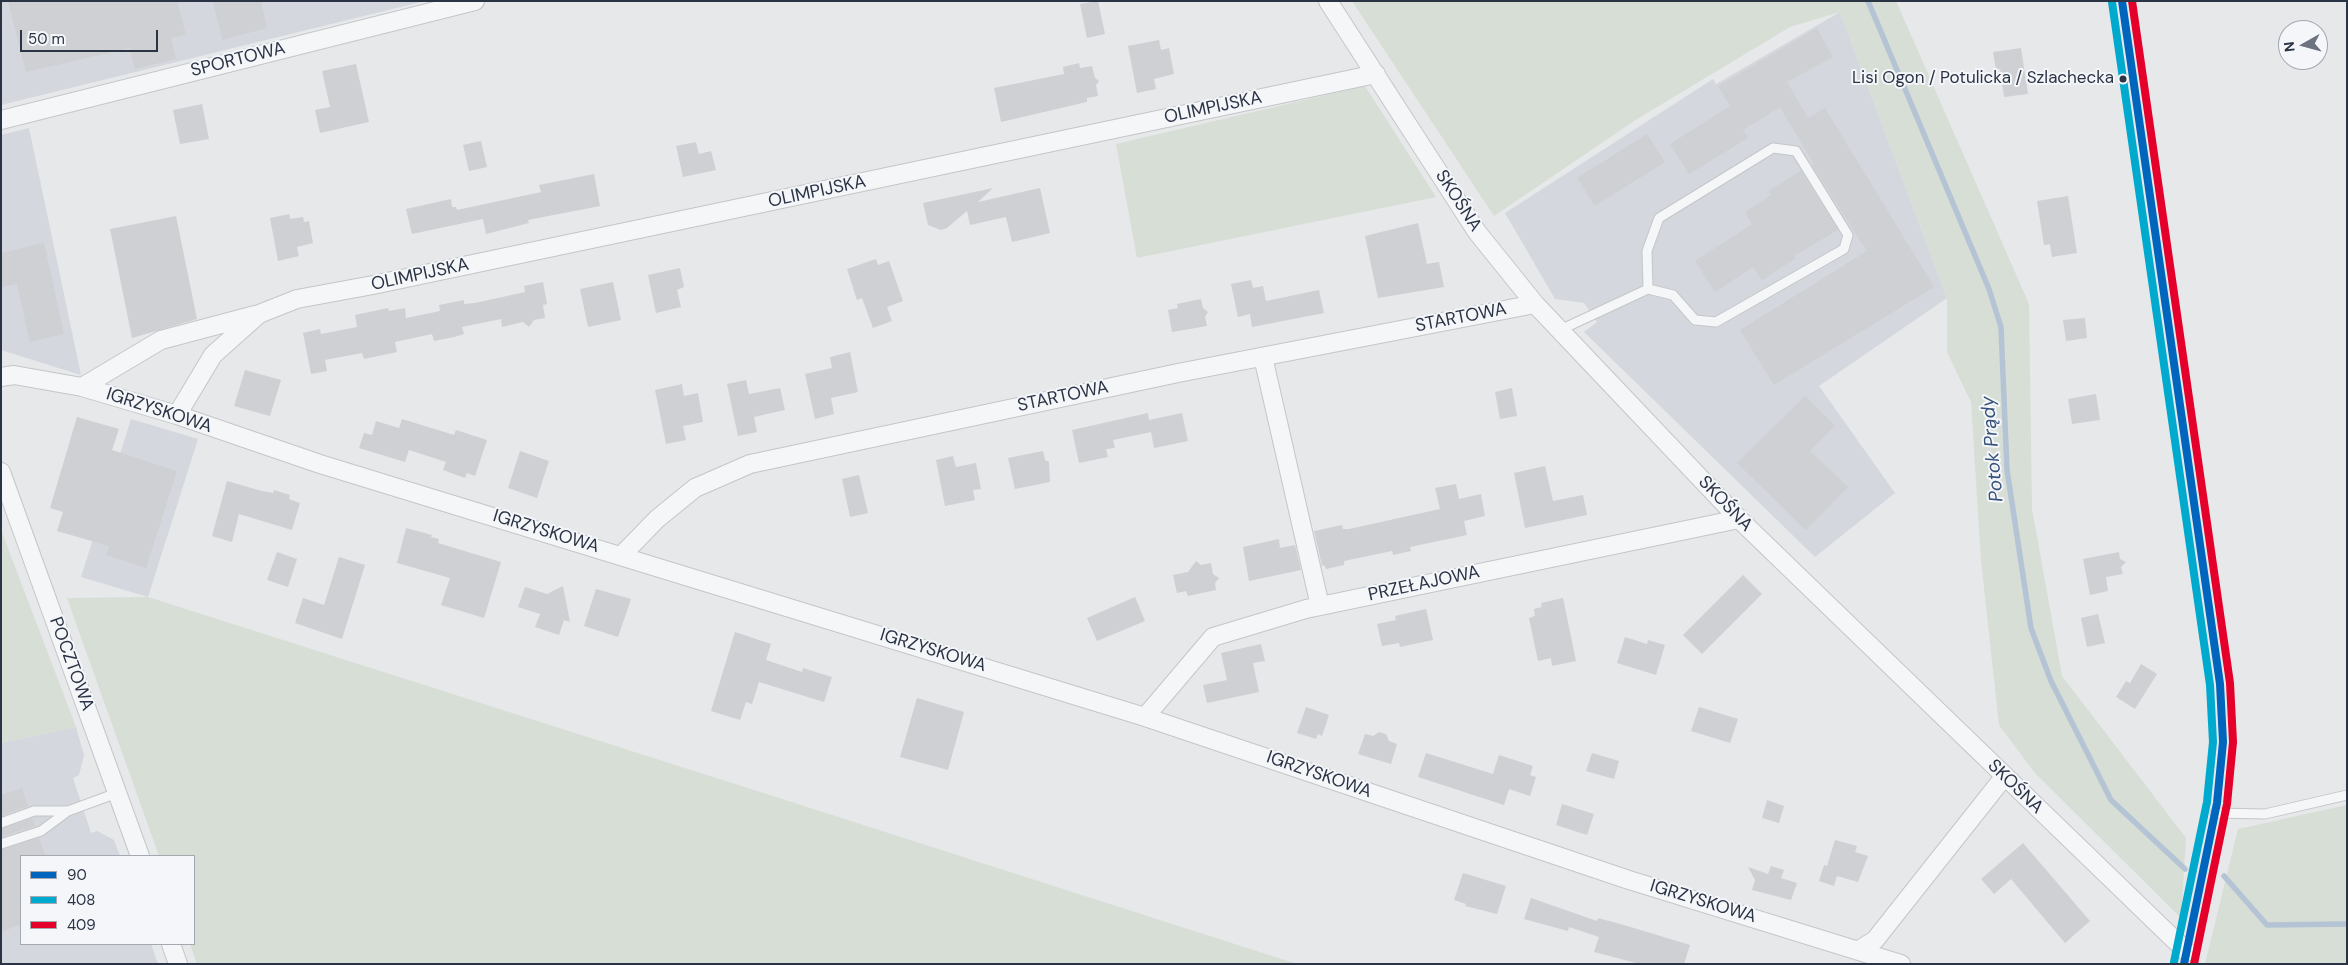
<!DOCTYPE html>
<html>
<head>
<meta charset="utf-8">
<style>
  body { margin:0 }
  #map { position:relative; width:2348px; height:965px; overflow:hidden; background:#e6e8ea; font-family:"DM Sans",sans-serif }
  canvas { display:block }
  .frame { position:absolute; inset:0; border:2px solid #2b3445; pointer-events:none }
  .legend { position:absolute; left:20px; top:855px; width:175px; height:90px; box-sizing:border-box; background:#f4f6f9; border:1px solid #a4a8b1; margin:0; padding:6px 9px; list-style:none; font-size:15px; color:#2b3445 }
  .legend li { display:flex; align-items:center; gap:10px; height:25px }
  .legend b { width:25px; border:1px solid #a4a8b1 }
  .north { position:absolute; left:2278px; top:20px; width:50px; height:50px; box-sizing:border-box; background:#f4f6f9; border:1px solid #a4a8b1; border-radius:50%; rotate:263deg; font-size:14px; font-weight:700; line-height:20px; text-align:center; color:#2b3445 }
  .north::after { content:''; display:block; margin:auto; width:18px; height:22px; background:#6c737f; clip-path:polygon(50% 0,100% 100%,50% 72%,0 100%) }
  .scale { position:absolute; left:20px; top:30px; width:138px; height:22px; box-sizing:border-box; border:2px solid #2b3445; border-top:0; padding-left:6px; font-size:15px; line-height:18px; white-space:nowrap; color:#2b3445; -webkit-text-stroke:4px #f4f6f9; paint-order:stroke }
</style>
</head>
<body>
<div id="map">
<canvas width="2348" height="965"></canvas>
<div class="frame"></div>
<ul class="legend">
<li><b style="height:6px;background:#0065bd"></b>90</li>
<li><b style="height:6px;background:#00a9ce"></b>408</li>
<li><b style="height:6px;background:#e4002b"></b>409</li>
</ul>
<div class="north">N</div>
<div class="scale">50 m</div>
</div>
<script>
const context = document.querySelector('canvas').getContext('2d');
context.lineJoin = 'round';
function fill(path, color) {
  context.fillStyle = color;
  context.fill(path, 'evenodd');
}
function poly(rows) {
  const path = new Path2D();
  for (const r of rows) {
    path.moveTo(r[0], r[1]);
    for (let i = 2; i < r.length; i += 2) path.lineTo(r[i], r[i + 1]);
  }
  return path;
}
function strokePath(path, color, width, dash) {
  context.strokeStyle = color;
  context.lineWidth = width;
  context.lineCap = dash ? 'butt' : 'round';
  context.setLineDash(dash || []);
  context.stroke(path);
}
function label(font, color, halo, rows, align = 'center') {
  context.font = font + ' "DM Sans",sans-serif';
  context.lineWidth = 4;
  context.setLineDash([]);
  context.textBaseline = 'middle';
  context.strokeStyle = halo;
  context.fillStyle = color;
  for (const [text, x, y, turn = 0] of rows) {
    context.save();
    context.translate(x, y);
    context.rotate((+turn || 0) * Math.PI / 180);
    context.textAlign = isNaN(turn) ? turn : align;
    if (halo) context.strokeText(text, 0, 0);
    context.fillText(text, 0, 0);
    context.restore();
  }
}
fill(poly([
  [1,1,425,1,1,105],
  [1840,12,1947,298,1819,386,1895,493,1815,557,1584,332,1597,322,1584,303,1555,299,1505,213,1713,79,1716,84],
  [29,128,81,375,1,350,1,135],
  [131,419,198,439,148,597,81,577],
  [76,727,84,755,79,775,73,778,91,833,97,831,114,840,120,856,21,856,21,944,151,944,158,964,1,964,1,743]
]), '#d4d7dd');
fill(poly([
  [1352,1,1896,1,2029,304,2032,509,2062,676,2186,838,2181,918,2035,773,1999,725,1981,560,1971,402,1947,352,1947,298,1840,12,1790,27,1637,119,1494,216],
  [1365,86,1436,197,1137,258,1116,144],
  [1,530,76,727,1,743],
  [148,597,804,806,1297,964,197,964,190,944,194,944,194,856,159,856,67,598],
  [2347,805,2347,964,2205,964,2238,829]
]), '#d6ded6');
strokePath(poly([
  [1868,1,1989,289,2001,327,2007,470,2031,628,2051,681,2111,800,2185,869],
  [2224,876,2267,925,2347,924]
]), '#b4c4d5', 5.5);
fill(poly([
  [8,1,177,1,186,35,171,38,176,59,135,69,130,48,26,72],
  [213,1,261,1,267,28,222,40],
  [1098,1,1105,34,1087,38,1080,4],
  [1817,28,1833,57,1787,82,1808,118,1825,108,1934,287,1774,385,1740,330,1867,251,1812,165,1814,164,1780,107,1743,130,1748,138,1689,174,1670,144,1730,106,1718,86],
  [1159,40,1161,50,1169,48,1174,74,1154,79,1156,89,1137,93,1128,46],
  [2021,48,2028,94,2004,97,2000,69,1996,70,1993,52],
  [1079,63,1080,68,1092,66,1095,78,1099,81,1096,85,1098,96,1087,98,1087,102,1001,122,994,88,1064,74,1063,67],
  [356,64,369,122,320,133,315,110,330,107,322,71],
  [202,104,209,139,180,144,173,110],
  [1647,134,1665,162,1595,206,1577,178],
  [481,141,487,167,469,171,463,145],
  [696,142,699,154,711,151,716,170,683,177,676,146],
  [1801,171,1838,230,1794,256,1796,258,1762,280,1753,267,1715,292,1695,261,1752,224,1745,212,1771,195,1768,191],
  [594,174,600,206,528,220,529,223,486,234,483,219,412,234,410,226,406,209,451,199,452,207,456,207,457,210,541,192,539,185],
  [993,188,978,202,1040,188,1050,233,1012,242,1006,217,970,225,967,211,947,228,941,230,928,225,923,203],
  [2068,196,2077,253,2052,257,2050,244,2044,245,2037,201],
  [289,214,290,219,303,217,304,222,309,221,313,243,297,247,299,256,278,261,270,218],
  [176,216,197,319,132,338,110,229],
  [1418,223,1427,264,1439,262,1444,287,1378,298,1365,236],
  [44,243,64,334,30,342,17,284,1,287,1,253],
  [876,259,878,265,889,261,903,301,887,307,892,321,873,328,862,298,857,300,847,269],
  [680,268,684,287,677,290,681,307,656,313,648,275],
  [1251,280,1253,288,1263,286,1266,301,1319,290,1324,313,1252,327,1250,314,1238,317,1231,284],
  [543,282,547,304,543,305,545,318,534,320,529,327,523,322,502,327,501,319,462,327,464,334,454,337,434,341,432,334,395,342,397,352,364,359,362,353,325,360,327,371,311,374,303,333,320,329,321,334,357,327,355,315,388,308,389,311,405,308,406,318,440,311,439,305,464,300,464,304,475,303,525,292,524,286],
  [613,282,621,320,588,327,580,289],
  [1201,299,1203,308,1208,312,1205,317,1207,326,1172,332,1168,310,1178,308,1177,304],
  [2085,318,2087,338,2066,341,2063,320],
  [850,352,858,392,831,398,834,414,815,419,805,374,832,368,830,357],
  [245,370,281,380,270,416,234,406],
  [746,380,749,394,780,388,785,410,754,417,757,432,738,436,727,384],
  [682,384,684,396,698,393,703,422,683,426,686,440,666,444,655,390],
  [1512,388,1517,416,1500,419,1495,392],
  [2096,394,2100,420,2072,424,2068,399],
  [1805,396,1835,425,1810,451,1848,487,1806,530,1737,463],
  [1148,413,1149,420,1182,413,1188,441,1154,448,1151,432,1113,440,1115,448,1106,449,1108,457,1079,463,1072,430],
  [77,417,119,429,112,450,177,471,146,568,106,555,109,546,57,531,63,512,50,508],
  [402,419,454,435,456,430,487,440,475,476,467,473,465,478,443,470,446,462,409,450,405,462,359,448,364,433,372,435,376,421,399,428],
  [520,451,549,461,537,498,508,488],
  [1043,451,1045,460,1049,462,1050,482,1015,489,1008,458],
  [953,456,956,467,976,463,981,489,973,490,975,500,945,506,936,460],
  [1545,466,1553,501,1583,495,1587,515,1525,528,1514,473],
  [859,475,868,513,850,517,842,479],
  [227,481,262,491,273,493,274,490,290,495,289,499,300,503,292,530,239,514,232,542,212,536],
  [1456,484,1459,499,1481,494,1485,516,1464,521,1467,535,1410,547,1411,551,1393,555,1392,551,1344,561,1344,565,1326,569,1324,565,1322,566,1314,531,1342,525,1343,529,1349,529,1440,509,1435,488],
  [406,528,432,535,431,537,439,539,438,543,501,562,484,618,441,605,450,578,397,563],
  [1279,539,1280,548,1295,545,1301,570,1249,581,1243,547],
  [277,552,297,559,288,587,267,580],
  [2119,552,2120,559,2126,562,2121,567,2123,574,2106,577,2108,591,2090,595,2083,559],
  [339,557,365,565,342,639,295,623,303,598,324,605],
  [1196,561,1201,565,1211,563,1213,574,1219,578,1215,583,1216,590,1188,596,1186,591,1177,593,1173,575,1188,572],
  [1743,575,1762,594,1702,654,1683,635],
  [563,586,570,622,564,620,559,635,535,627,540,614,518,607,525,587,547,594],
  [596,589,631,599,618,637,584,626],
  [1135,597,1145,621,1097,641,1087,618],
  [1563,598,1576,661,1552,666,1551,658,1538,661,1529,618,1535,616,1534,609,1542,607,1541,603],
  [1426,609,1433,640,1400,647,1399,643,1382,646,1377,624,1396,620,1395,616],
  [2098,614,2105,643,2087,647,2081,618],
  [735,632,771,644,766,660,802,672,803,668,832,677,824,702,759,682,752,704,746,702,740,720,711,711],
  [1625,637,1647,644,1648,640,1665,645,1656,675,1617,663],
  [1261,644,1265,661,1253,663,1259,692,1207,703,1203,685,1227,680,1221,653],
  [2141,664,2157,674,2135,709,2116,697,2126,681,2130,683],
  [917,698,964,712,948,770,900,757],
  [1306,707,1329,715,1322,736,1318,734,1316,739,1297,733],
  [1699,707,1738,719,1730,743,1691,731],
  [1379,732,1386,734,1389,741,1397,744,1391,764,1358,754,1365,734,1373,736],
  [1426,753,1493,774,1499,755,1533,766,1530,775,1536,777,1530,796,1509,789,1504,805,1418,777],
  [1592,753,1619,761,1614,779,1586,771],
  [22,788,28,806,1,816,1,795],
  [1767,800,1784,806,1779,823,1762,818],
  [1562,804,1594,814,1587,835,1556,825],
  [32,818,35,826,1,837,1,829],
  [39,838,46,856,21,856,21,924,1,932,1,850],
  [1835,840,1857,846,1855,852,1868,856,1858,882,1837,876,1834,886,1819,881,1824,865,1827,866],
  [2023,843,2090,921,2065,943,2011,879,1994,894,1981,879],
  [1771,866,1784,870,1781,878,1797,883,1791,900,1752,890,1755,880,1748,867,1768,874],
  [1463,873,1506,886,1497,914,1465,906,1466,904,1454,900],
  [1531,898,1597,921,1598,918,1624,925,1690,945,1684,964,1640,964,1594,952,1599,937,1569,927,1568,931,1524,919]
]), '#ced0d3');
const service = poly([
  [1560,330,1648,289,1673,295,1695,320,1716,322,1844,249,1848,235,1796,151,1773,148,1659,218,1647,251,1648,289],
  [2215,813,2265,814,2347,795],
  [1,823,34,811,68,811],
  [1,844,41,831,68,811,117,793]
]);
const minor = poly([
  [1328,1,1477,232,1535,304,1739,519,2187,952],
  [1,120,475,1],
  [1263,357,1320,606],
  [1,377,14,375,82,387,177,415,320,464,1145,717,1629,880,1901,964],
  [82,387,161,340,255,315],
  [177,415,213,355,259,314,297,299,373,285,1376,74],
  [1,472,140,856],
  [621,556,657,519,695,488,750,464,1178,373,1535,304],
  [1145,717,1213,637,1306,609,1739,519],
  [171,944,178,964],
  [1859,950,1875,940,2004,777]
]);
strokePath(service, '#c4c6c8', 11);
strokePath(minor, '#c4c6c8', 20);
strokePath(service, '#f5f6f7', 9);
strokePath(minor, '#f5f6f7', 18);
strokePath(poly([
  [2122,1,2220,684,2223,742,2217,803,2184,964]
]), '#0065bd', 8);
strokePath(poly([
  [2112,2,2210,685,2213,742,2207,802,2174,962]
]), '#00a9ce', 8);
strokePath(poly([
  [2132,1,2230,683,2233,742,2227,804,2194,964]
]), '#e4002b', 8);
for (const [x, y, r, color] of [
  [2123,79,4.5,"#2b3445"]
]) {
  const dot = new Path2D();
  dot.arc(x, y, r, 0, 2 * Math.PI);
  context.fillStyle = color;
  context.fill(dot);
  strokePath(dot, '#f4f6f9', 2);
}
label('17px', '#2b3445', '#f4f6f9', [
  ["Lisi Ogon / Potulicka / Szlachecka",2114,79]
], 'right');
label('18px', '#2b3445', '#f4f6f9', [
  ["SPORTOWA",238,60,-14],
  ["OLIMPIJSKA",1213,108,-12],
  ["OLIMPIJSKA",817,192,-12],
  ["SKOŚNA",1458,201,57],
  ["OLIMPIJSKA",420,275,-12],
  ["STARTOWA",1461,318,-11],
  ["STARTOWA",1063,397,-12],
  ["IGRZYSKOWA",159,411,18],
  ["SKOŚNA",1725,504,46],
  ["IGRZYSKOWA",546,532,17],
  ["PRZEŁAJOWA",1424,584,-12],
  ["IGRZYSKOWA",933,651,17],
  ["POCZTOWA",71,664,70],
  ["IGRZYSKOWA",1319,775,19],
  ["SKOŚNA",2015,787,44],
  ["IGRZYSKOWA",1703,902,17]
]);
label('italic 19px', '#34527a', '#f4f6f9', [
  ["Potok Prądy",1993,449,-95]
]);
</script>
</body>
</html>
